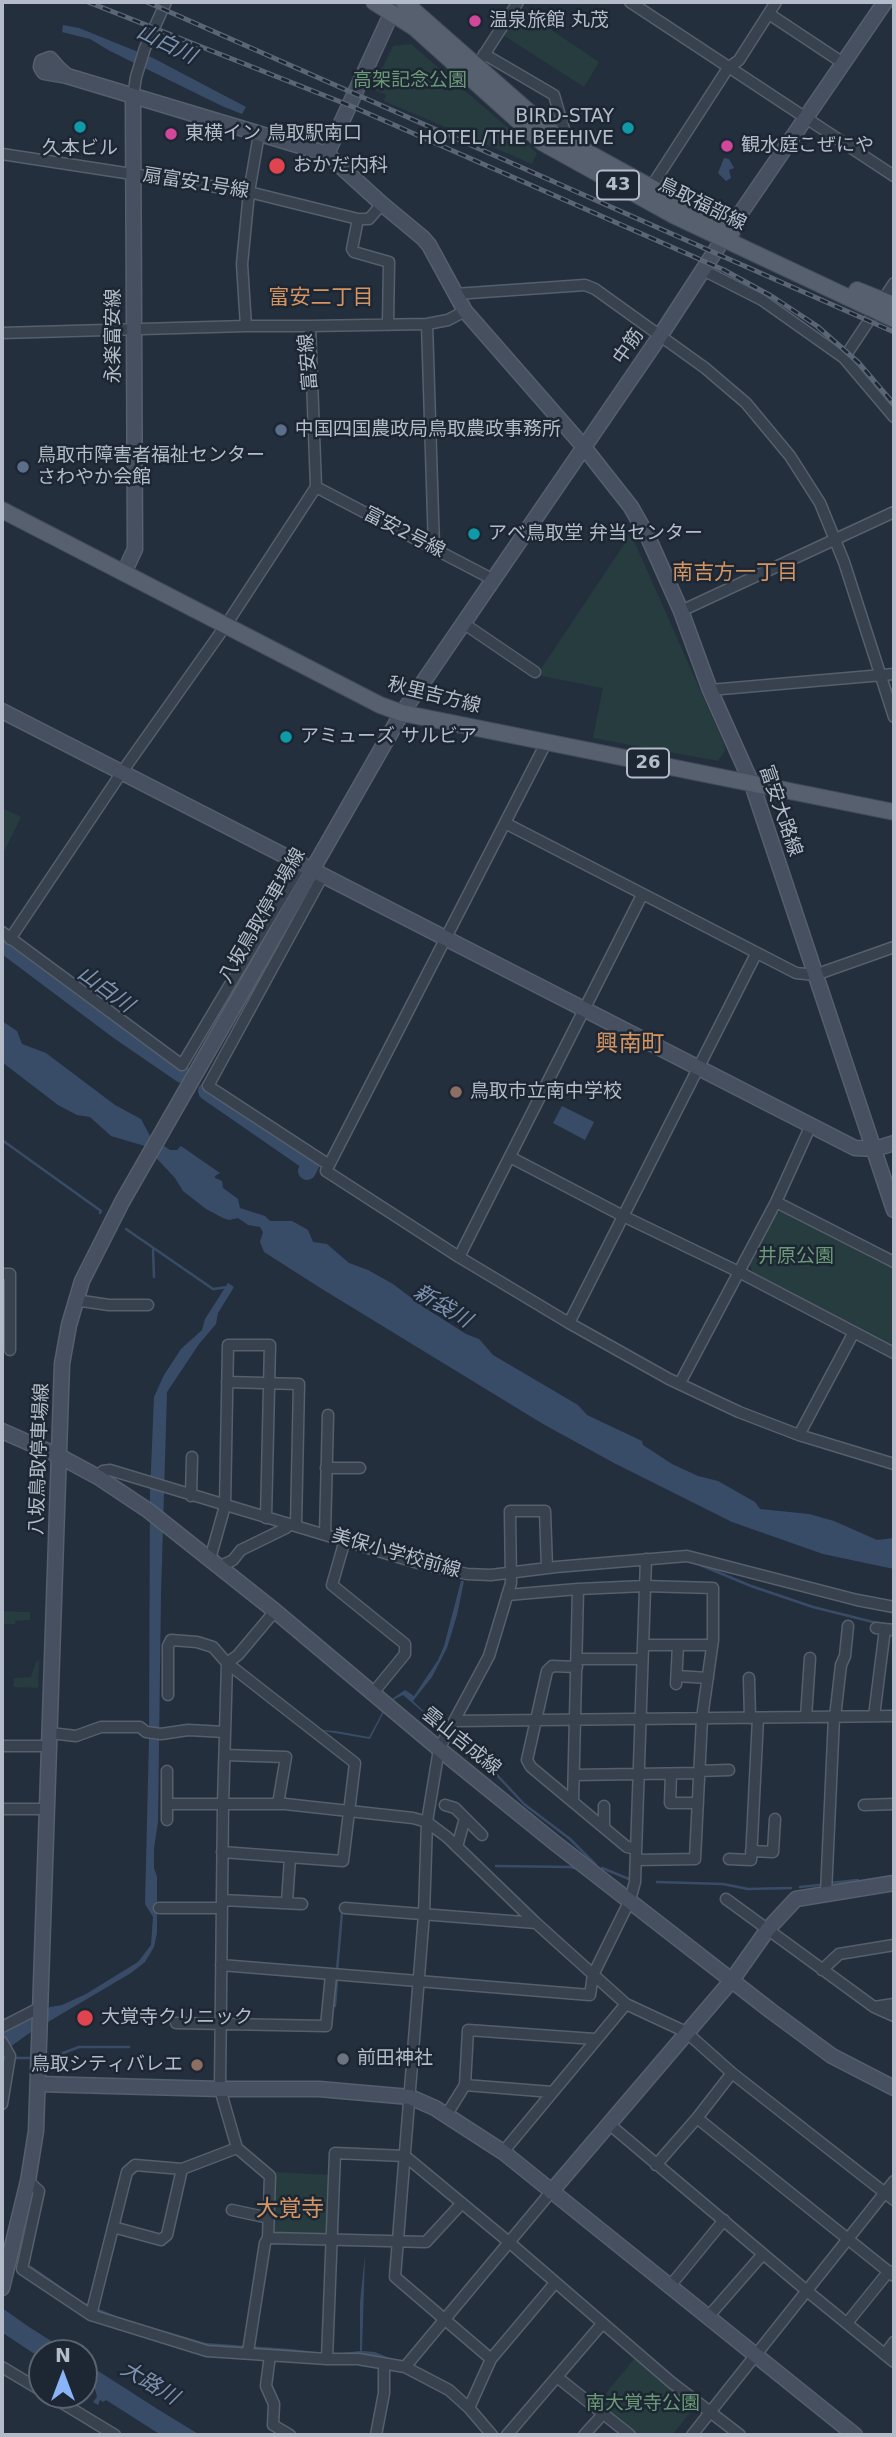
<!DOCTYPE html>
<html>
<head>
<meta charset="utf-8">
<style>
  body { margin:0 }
  #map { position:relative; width:896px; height:2437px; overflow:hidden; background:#242f3e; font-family:"DejaVu Sans",sans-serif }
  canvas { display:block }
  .frame { position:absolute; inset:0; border:4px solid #b4bcc9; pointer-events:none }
  .north { position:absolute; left:28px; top:2339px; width:70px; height:70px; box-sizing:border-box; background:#1d2633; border:2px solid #59626f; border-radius:50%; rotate:0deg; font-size:19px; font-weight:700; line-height:28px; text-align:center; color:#b4bcc9 }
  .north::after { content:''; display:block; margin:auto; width:24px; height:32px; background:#8ab4f8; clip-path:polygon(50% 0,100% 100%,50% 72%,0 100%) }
</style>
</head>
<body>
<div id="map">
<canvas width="896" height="2437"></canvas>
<div class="frame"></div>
<div class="north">N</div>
</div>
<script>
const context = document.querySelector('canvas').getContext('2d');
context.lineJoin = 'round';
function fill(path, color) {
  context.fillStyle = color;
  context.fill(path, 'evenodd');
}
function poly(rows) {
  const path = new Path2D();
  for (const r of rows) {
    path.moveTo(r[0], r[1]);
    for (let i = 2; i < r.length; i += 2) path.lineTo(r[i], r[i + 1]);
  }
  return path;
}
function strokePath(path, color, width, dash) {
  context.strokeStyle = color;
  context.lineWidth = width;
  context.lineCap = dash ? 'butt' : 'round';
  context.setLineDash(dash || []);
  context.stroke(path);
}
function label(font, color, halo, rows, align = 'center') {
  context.font = font + ' "DejaVu Sans","Noto Sans JP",sans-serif';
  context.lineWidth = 5;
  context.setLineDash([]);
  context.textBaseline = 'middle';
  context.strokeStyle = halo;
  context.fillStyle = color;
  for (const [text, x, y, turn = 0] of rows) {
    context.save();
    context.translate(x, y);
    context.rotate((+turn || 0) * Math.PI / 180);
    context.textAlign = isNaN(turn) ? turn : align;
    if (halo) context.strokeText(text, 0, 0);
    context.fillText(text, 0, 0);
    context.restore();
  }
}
fill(poly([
  [520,9,599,62,584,87,503,35],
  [411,44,537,153,532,164,384,101,386,95,372,89,393,46],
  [631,534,724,744,725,751,718,761,593,738,603,688,537,675],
  [2,808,21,817,2,856],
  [783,1211,894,1269,894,1345,753,1274,750,1264,777,1213],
  [2,1611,30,1612,30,1620,15,1621,15,1624,2,1624],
  [39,1660,38,1688,14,1687,14,1678,31,1677,36,1662],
  [275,2172,329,2175,326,2233,323,2235,277,2234,273,2230],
  [635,2358,695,2407,672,2435,636,2435,597,2404]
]), '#263c3f');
fill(poly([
  [63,25,79,28,153,58,246,107,242,114,222,106,110,51,90,39,62,32],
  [724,158,729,159,734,168,729,170,731,178,726,181,718,173],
  [2,1021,17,1031,22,1044,46,1053,115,1105,141,1119,150,1136,170,1150,177,1150,181,1146,220,1173,215,1176,215,1178,222,1181,223,1188,238,1199,240,1208,265,1216,270,1221,292,1221,308,1230,313,1242,327,1244,349,1263,368,1270,393,1284,422,1306,466,1334,479,1339,493,1355,578,1405,587,1415,642,1441,643,1445,672,1464,698,1476,718,1481,755,1502,760,1509,809,1514,834,1521,877,1540,894,1538,894,1569,823,1554,732,1522,614,1463,543,1424,322,1289,264,1252,260,1242,263,1232,260,1227,248,1225,238,1218,229,1220,223,1218,206,1209,183,1191,175,1178,145,1146,111,1136,90,1117,77,1115,58,1105,2,1062],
  [562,1106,594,1122,585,1140,553,1123],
  [228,1283,234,1287,218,1313,216,1324,199,1344,167,1392,161,1594,158,1822,154,1848,154,1868,157,1877,157,1933,154,1947,145,1962,131,1973,31,2032,10,2047,5,2056,2,2073,2,2032,50,2007,62,2005,86,1994,138,1962,151,1945,153,1917,145,1904,149,1739,150,1493,154,1397,164,1375,181,1349,202,1330,205,1319],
  [461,1581,464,1581,457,1615,447,1648,432,1677,413,1701,444,1730,403,1695,395,1699,384,1712,370,1739,323,1731,321,1730,336,1731,369,1737,383,1711,392,1699,405,1690,414,1696,438,1660,444,1646],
  [365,2255,362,2351,375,2352,397,2361,396,2363,368,2355,333,2357,245,2349,208,2348,125,2325,96,2314,70,2299,32,2272,30,2265,83,2302,120,2318,206,2343,291,2349,333,2354,360,2351,360,2302],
  [2,2308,29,2327,70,2353,42,2353,42,2359,6,2335,2,2333],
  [84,2362,159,2410,200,2435,161,2435,106,2400,103,2402,100,2400,98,2405,93,2402,97,2397,95,2389,84,2380]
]), '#394c67');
strokePath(poly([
  [2,1140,101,1211,100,1213],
  [126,1229,213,1289,228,1287],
  [153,1250,154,1277],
  [698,1564,751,1586,813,1607,877,1623],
  [456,1740,460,1746,480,1757,524,1804,570,1839,596,1865],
  [496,1866,570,1867,579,1869],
  [602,1868,629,1879],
  [657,1882,723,1884,748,1889,791,1888],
  [830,1883,858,1880],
  [800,1887,819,1885],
  [337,1971,342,1912],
  [335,2006,337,1981],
  [48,2055,58,2055,79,2047,129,2047],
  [14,2058,31,2058]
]), '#394c67', 2.5);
strokePath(poly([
  [2,943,118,1030,182,1074],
  [207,1091,311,1163,307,1171]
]), '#394c67', 18);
const street = poly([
  [630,2,894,176],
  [769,14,843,63],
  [484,54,554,95,568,143],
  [482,58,518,2],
  [133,97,136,77,145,48,166,2],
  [2,154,249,192,358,219,369,219,382,204],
  [651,187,728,68,739,60,776,2],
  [358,219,352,249,354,252,389,262,388,325],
  [703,270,762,300,844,358,894,417],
  [455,294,585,285,595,289,705,368,746,403,790,456,820,503,844,562,894,717],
  [427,324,434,548],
  [310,326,427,324,448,320,465,311],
  [2,333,246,326],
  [844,358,894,283],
  [316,487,492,579],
  [681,611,894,512],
  [463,623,535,672],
  [710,690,894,674],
  [546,743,326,1171,459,1257,569,1323,669,1379,739,1412,799,1435,894,1464],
  [507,824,796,973,815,975,894,947],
  [322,877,208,1086,329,1165],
  [2,932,182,1065,301,865],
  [10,939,122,772,226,625,316,487,310,326,246,326,242,264,249,192,259,134],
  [510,1157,623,1216,739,1272,894,1353],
  [776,1202,894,1262],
  [459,1257,642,895],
  [2,1274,10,1274,10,1350],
  [75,1300,109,1305,148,1305],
  [569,1323,756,954],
  [227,1382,299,1384,296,1525],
  [680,1383,776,1202,811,1125],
  [799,1435,854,1332],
  [326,1468,360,1468],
  [98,1477,103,1471,110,1470,418,1563,467,1574,491,1575,556,1567,687,1556,857,1600,894,1607],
  [191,1496,192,1457],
  [325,1534,328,1415],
  [345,1540,332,1585,405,1644,405,1654,373,1693],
  [210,1559,225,1506,228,1345,270,1345,266,1518],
  [219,1567,233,1560,241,1550,286,1528,290,1524],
  [507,1595,578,1589,645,1586,713,1588,713,1640,702,1718,695,1859,636,1860],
  [275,1611,238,1655,227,1663,223,1805,220,2089,237,2148,270,2176,268,2238,271,2238,426,2242,462,2203],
  [876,1628,894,1630],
  [643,1645,712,1645],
  [577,1659,642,1659],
  [577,1667,552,1666,547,1671,527,1760,531,1767,627,1847,636,1849],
  [677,1676,708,1678],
  [749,1678,750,1718],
  [676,1684,678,1645],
  [168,1695,168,1646,171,1640,197,1642,213,1647,227,1663,355,1763,343,1861,222,1852],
  [874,1716,885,1629],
  [806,1717,810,1658],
  [835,1717,841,1665,845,1656,848,1626],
  [455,1721,894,1716],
  [50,1733,76,1736,101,1727,140,1727,146,1732,161,1734,188,1730,225,1732],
  [2,1746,50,1746],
  [225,1755,286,1757,278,1804],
  [699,1771,729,1770],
  [671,1774,670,1803,698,1803],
  [574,1775,699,1773],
  [573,1802,578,1589],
  [167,1804,285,1804,413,1818,427,1822,447,1837,536,1923,626,2004,686,2032,732,2073,894,2200],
  [445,1805,455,1808,482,1835],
  [864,1805,894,1804],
  [604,1806,604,1827],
  [2,1809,48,1809],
  [167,1820,167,1771],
  [457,1847,465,1818],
  [751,1851,773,1852,775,1819],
  [729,1859,751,1860,758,1718],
  [826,1893,834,1717],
  [726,1899,874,2007,894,2016],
  [222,1900,302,1904],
  [287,1902,290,1858],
  [159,1908,222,1908],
  [345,1908,536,1923],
  [221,1965,590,1995,593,1975,630,1900,635,1882,646,1559],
  [822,1970,839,1954,894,1945],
  [874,2007,894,2004],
  [176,2023,326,2026,331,1975],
  [2,2027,41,2007],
  [2,2042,10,2056,2,2104],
  [552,2092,465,2085,468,2030,595,2039],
  [447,2114,465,2085],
  [697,2118,894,2276],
  [609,2124,807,2291,894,2362],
  [503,2152,626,2004],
  [656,2165,697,2118,732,2073],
  [28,2181,39,2191,22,2269,91,2315,207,2351,327,2359,358,2359,405,2367,449,2390,469,2408,492,2435],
  [232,2210,269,2218],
  [113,2227,161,2240,167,2235,182,2169],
  [670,2286,724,2220],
  [91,2315,127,2172,135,2165,182,2169,237,2148],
  [708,2317,763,2254],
  [847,2323,889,2271],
  [248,2352,265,2243,268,2238],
  [885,2354,894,2342],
  [270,2355,266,2386,274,2404,273,2425,290,2435],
  [327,2359,335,2153,405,2156,510,2243,671,2382,740,2435],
  [491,2359,395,2277,424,1914,427,1822,439,1749,489,1656,511,1583,510,1511,545,1511,547,1568],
  [2,2367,42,2391],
  [405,2367,551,2192],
  [557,2377,630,2435],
  [49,2395,115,2435],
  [469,2408,491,2359,555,2283],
  [376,2435,384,2393,384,2364],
  [507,2435,602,2324],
  [584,2435,603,2414],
  [692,2435,894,2181]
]);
const secondary = poly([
  [50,59,58,68,67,76,44,72,41,67,42,62,50,59],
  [67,76,327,154,382,204,423,238,429,245,465,311,583,446,631,507,648,537,681,611,710,690,752,784,894,1210],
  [327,154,392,12],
  [124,573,135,549,133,97],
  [2,711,855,1148,875,1149,894,1143],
  [2,1431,59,1456,98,1477,149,1511,275,1611,444,1753,555,1843,771,2011,832,2056,894,2088],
  [38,2084,220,2089,319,2089,410,2097,435,2108,503,2152,855,2435],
  [551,2192,732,1980,768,1929,796,1899,894,1883],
  [2,2288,28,2181,36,2131,62,1364,69,1325,82,1281,122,1202,402,713,660,336,729,230,885,2]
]);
const primary = poly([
  [374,2,415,28,543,143,673,215,894,319],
  [404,2,554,134,732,232],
  [857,290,894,305],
  [2,510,380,705,402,713,894,812]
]);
strokePath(street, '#565f6c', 13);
strokePath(secondary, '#565f6c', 17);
strokePath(primary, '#414a57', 18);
strokePath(street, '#38414e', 10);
strokePath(secondary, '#465061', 14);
strokePath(primary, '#56606e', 16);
const rail = poly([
  [88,2,351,106,724,270,773,297,817,326,859,363,894,404],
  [147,2,894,332]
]);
strokePath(rail, '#5a6575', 5);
strokePath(rail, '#1d2633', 2.5, [8]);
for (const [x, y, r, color] of [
  [475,21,7,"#d1479c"],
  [80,127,7,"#0f9aa8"],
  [628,128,7,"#0f9aa8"],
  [171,134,7,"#d1479c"],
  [727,146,7,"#d1479c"],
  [277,166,9,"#e0444e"],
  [281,430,7,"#5c6f8a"],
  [23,467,7,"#5c6f8a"],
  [474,534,7,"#0f9aa8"],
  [286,737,7,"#0f9aa8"],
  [456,1092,7,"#8d6e63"],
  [85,2018,9,"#e0444e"],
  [343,2059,7,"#6b7280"],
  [197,2065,7,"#8d6e63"]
]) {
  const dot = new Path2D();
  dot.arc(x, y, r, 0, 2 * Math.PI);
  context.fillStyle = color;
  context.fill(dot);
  strokePath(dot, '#1d2633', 2.5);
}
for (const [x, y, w] of [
  [618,185,42],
  [648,763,42]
]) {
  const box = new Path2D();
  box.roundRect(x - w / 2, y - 14.5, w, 29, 5);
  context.fillStyle = '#1d2633';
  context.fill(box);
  strokePath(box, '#b4bcc9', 2);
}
label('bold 18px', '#b4bcc9', null, [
  ["43",618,185],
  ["26",648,763]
]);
label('19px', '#b4bcc9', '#1d2633', [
  ["温泉旅館 丸茂",489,21],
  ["BIRD-STAY",614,117,"right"],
  ["HOTEL/THE BEEHIVE",614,139,"right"],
  ["東横イン 鳥取駅南口",185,134],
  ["観水庭こぜにや",741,146],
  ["久本ビル",80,149,"center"],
  ["おかだ内科",293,166],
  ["中国四国農政局鳥取農政事務所",295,430],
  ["鳥取市障害者福祉センター",37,456],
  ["さわやか会館",37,478],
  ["アベ鳥取堂 弁当センター",488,534],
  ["アミューズ サルビア",300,737],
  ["鳥取市立南中学校",470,1092],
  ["大覚寺クリニック",101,2018],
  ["前田神社",357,2059],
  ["鳥取シティバレエ",183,2065,"right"]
], 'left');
label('19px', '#6b9a76', '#1d2633', [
  ["高架記念公園",410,81],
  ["井原公園",796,1257],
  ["南大覚寺公園",643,2404]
]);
label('19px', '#b4bcc9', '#1d2633', [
  ["扇富安1号線",196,184,9],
  ["鳥取福部線",702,205,26],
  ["永楽富安線",114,336,-90],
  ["中筋",629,347,-55],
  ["富安線",309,362,-95],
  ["富安2号線",404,533,27],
  ["秋里吉方線",434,696,14],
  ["富安大路線",780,811,71],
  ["八坂鳥取停車場線",263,916,-60],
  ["八坂鳥取停車場線",40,1459,-88],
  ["美保小学校前線",396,1554,16],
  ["雲山吉成線",461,1742,39]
]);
label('italic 21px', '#7c92b1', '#1d2633', [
  ["山白川",166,45,26],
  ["山白川",105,990,36],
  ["新袋川",442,1307,31],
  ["大路川",149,2384,31]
]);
label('21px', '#d59563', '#1d2633', [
  ["富安二丁目",321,299],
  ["南吉方一丁目",735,574]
]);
label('23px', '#d59563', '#1d2633', [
  ["興南町",630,1045],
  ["大覚寺",290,2210]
]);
</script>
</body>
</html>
